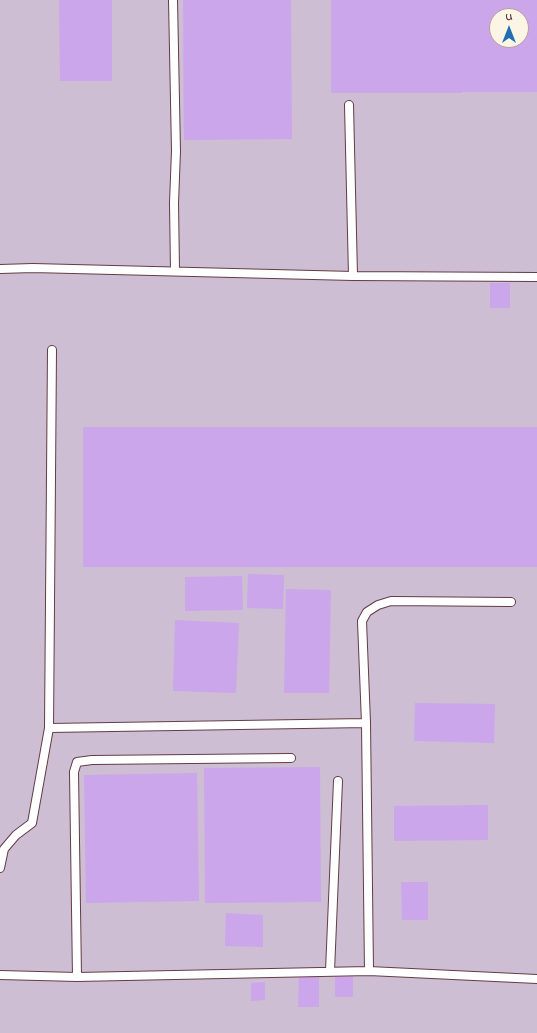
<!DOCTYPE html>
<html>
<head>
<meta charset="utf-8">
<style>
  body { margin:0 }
  #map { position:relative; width:537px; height:1033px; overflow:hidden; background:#f4ead0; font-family:"Indie Flower",sans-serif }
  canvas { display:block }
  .north { position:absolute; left:489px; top:8px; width:40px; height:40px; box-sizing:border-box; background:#fcf5e5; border:1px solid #b59f9b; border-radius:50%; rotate:0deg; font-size:11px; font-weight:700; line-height:16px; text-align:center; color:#4a1f2b }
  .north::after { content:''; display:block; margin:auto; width:14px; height:18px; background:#1f6fb2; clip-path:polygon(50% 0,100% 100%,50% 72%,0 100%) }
</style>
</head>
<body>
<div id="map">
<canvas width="537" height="1033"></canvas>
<div class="north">U</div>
</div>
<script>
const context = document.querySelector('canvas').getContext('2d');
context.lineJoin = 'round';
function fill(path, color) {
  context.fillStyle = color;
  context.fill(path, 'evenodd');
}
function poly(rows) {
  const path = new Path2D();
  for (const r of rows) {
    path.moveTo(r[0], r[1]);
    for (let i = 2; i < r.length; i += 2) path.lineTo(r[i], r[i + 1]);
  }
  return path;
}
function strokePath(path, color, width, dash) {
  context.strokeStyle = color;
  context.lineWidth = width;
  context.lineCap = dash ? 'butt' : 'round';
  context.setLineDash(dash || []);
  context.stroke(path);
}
fill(poly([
  [0,0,537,0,537,1033,0,1033],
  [497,16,521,16,521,40,497,40]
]), '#cdbed3');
fill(poly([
  [59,0,112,0,112,81,60,81],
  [183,0,291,0,292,139,184,140],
  [331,0,537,0,537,92,462,92,462,93,331,93],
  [497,16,521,16,521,40,497,40],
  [490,283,510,283,510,308,490,308],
  [83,427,537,427,537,567,83,567],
  [248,574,284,575,283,609,247,608],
  [242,576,243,610,185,611,185,577],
  [286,589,331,590,329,693,284,693],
  [175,620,239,623,236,693,173,691],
  [415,703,495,704,494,743,414,741],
  [320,767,321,902,205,903,204,768],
  [197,773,199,901,86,903,84,775],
  [488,805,488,840,394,841,394,806],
  [401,882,428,882,428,920,402,920],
  [226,913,263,915,263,947,225,946],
  [299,974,319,974,319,1007,298,1007],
  [353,976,353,997,335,997,335,977],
  [265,982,265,1000,251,1001,251,983]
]), '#cba6ea');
const service = poly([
  [173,0,176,151,174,203,175,271],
  [349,105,353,276],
  [0,269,33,268,353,276,537,277],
  [49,728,366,723],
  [0,868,4,849,16,835,32,823,49,728,52,350],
  [330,971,338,781],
  [369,971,366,723,362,621,367,612,378,605,391,601,511,602],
  [0,975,77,977,369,971,537,979],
  [77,977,74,772,77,762,92,760,291,758]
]);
strokePath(service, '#643d44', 10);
strokePath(service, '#fff', 8);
</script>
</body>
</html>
